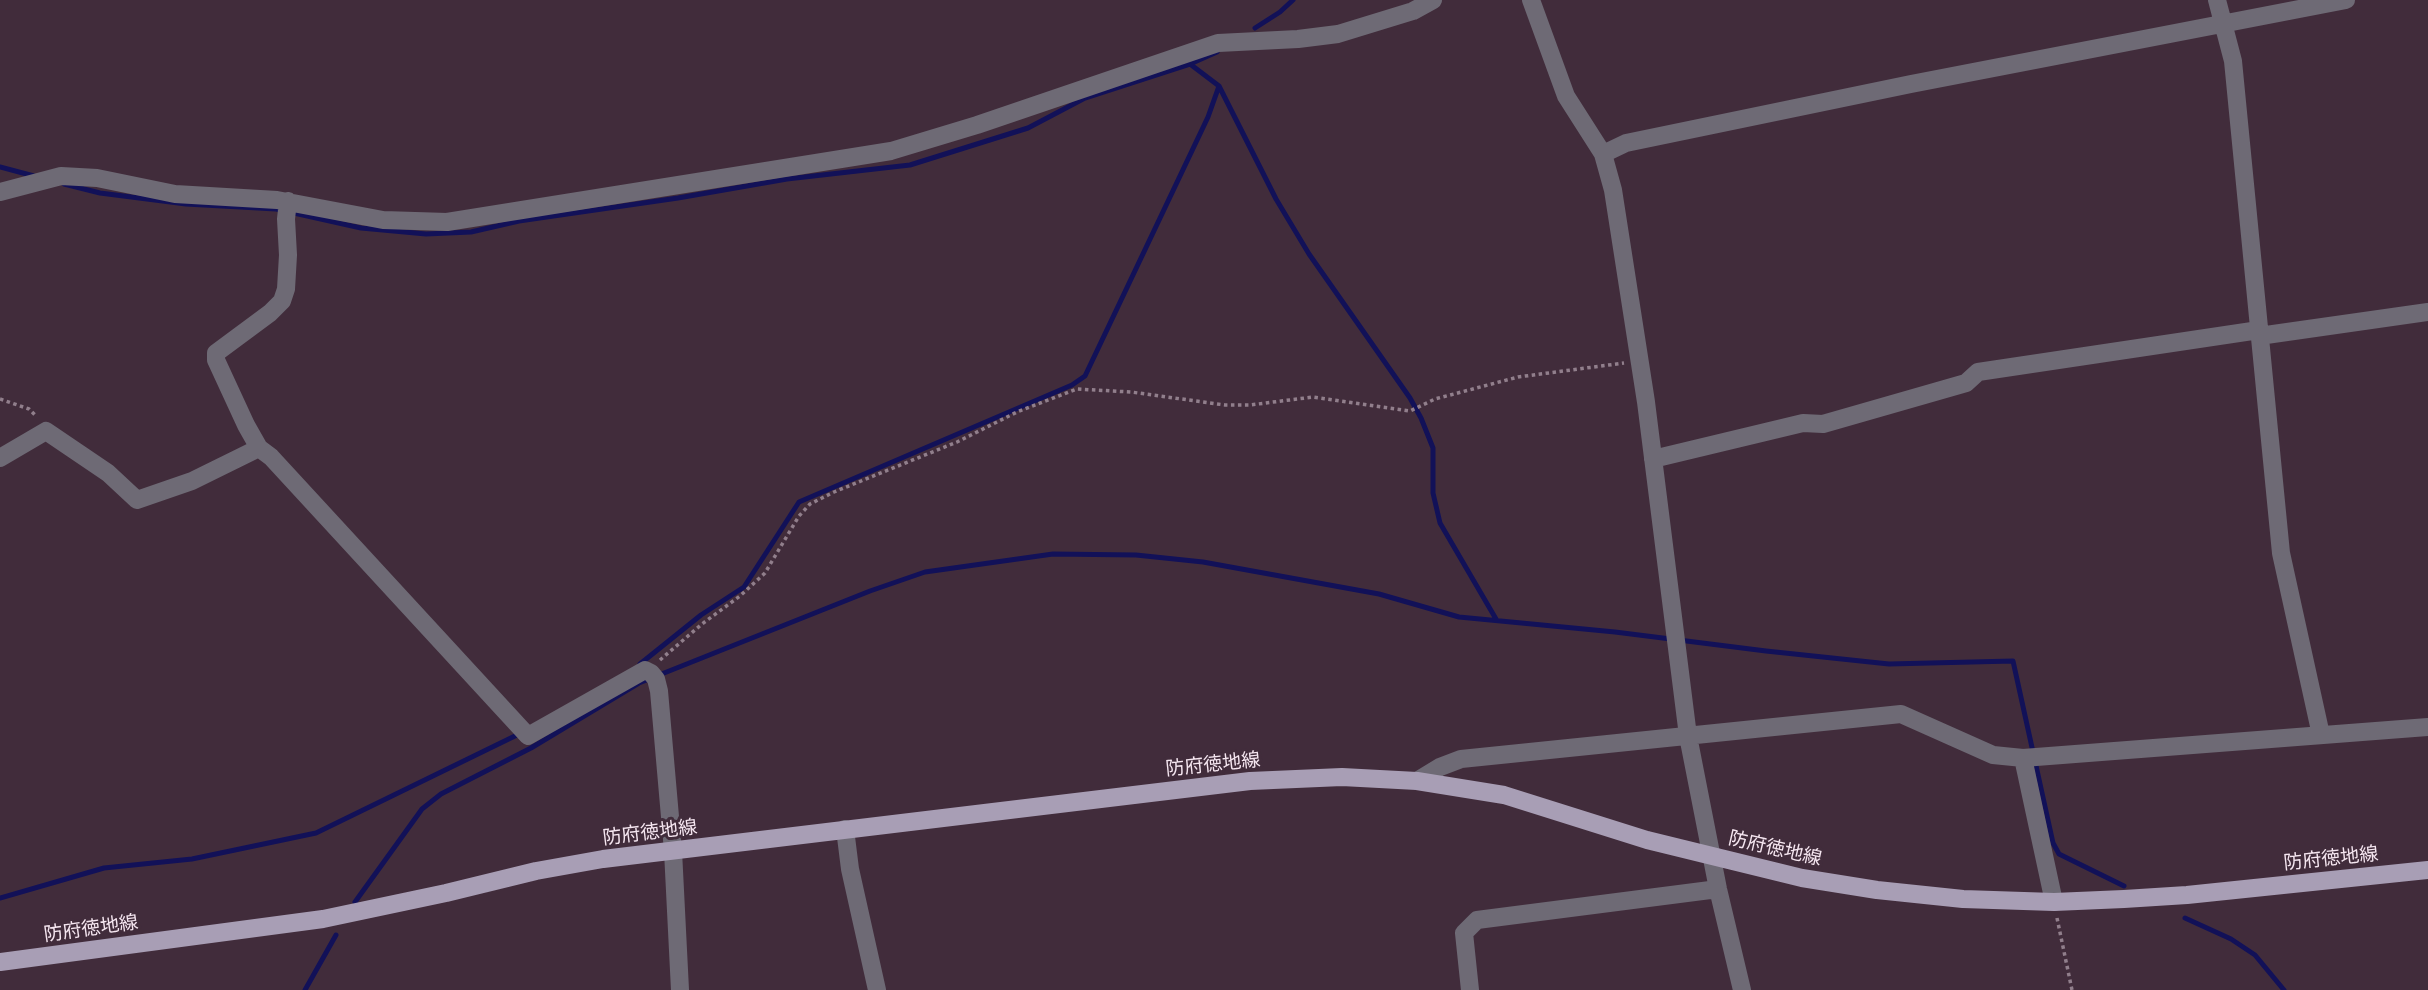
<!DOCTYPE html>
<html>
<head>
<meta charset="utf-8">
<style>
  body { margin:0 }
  canvas { display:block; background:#412c3b }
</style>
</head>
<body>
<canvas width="2428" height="990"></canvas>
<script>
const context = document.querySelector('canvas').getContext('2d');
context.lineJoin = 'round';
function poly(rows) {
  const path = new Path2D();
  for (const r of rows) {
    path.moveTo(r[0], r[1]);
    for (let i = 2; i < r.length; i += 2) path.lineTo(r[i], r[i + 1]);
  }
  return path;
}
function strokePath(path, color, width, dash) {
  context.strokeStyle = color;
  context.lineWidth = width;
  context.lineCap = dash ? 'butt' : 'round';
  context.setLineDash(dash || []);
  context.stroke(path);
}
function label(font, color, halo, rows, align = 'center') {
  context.font = font + ' Karla,"Noto Sans JP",sans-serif';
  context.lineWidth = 6;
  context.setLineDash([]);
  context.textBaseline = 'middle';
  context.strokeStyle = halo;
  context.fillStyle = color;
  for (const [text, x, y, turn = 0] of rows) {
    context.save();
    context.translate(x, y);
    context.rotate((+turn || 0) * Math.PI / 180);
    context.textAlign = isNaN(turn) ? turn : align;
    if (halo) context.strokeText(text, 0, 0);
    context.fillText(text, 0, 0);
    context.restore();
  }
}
strokePath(poly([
  [1255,28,1280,12,1293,0],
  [1190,64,1219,86,1276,199,1309,254,1410,398,1421,418,1433,448,1433,493,1440,523,1496,619],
  [0,167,34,176],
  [64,184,100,193,186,204,276,209,361,228,426,234,471,232,519,221,678,198,787,179,910,165,1028,128,1085,98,1190,64,1217,52],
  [640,664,701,615,744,587,799,502,1072,385,1085,376,1208,117,1219,86],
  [0,898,104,868,192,859,316,833,519,734],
  [355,902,422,809,441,794,531,748,639,683,870,591,925,572,1053,554,1136,555,1203,562,1379,594,1459,617,1615,632,1766,651,1889,664,2013,661,2053,843,2059,854,2124,886],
  [2185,918,2231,939,2255,955,2284,990],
  [305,990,336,935]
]), '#121158', 5);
strokePath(poly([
  [0,399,29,409,37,417],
  [660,660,702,624,740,596,765,573,799,516,810,504,834,492,957,442,1017,412,1077,389,1131,392,1225,405,1250,405,1313,397,1410,411,1435,399,1518,377,1624,363],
  [2057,918,2072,990]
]), '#917f8c', 3.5, [3.5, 3.5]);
strokePath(poly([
  [1531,0,1566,96,1603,154,1613,190,1646,402,1688,736,1718,889,1742,990],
  [2217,0,2233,61,2281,553,2321,735],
  [1603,154,1626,143,1911,84,2346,0],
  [0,192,61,176,97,178,175,194,277,200,383,220,447,222,891,151,977,125,1218,43,1298,39,1338,34,1413,11,1433,0],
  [2259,336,2428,312],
  [259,448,246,425,216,360,216,353,270,313,282,301,286,289,288,255,286,219,288,201],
  [0,458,46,431,108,473,137,500,192,481,259,448,271,457,528,736,645,670,651,673,656,679,659,691,673,851,680,990],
  [1653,459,1803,423,1823,424,1966,383,1978,372,2259,330],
  [2023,758,2054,902],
  [1417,781,1440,767,1461,759,1901,714,1993,755,2023,758,2428,727],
  [845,829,850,869,877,990],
  [1470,990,1464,933,1477,920,1718,889]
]), '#6e6a75', 18);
strokePath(poly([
  [0,962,323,919,446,893,536,871,603,859,1250,781,1342,777,1417,781,1504,795,1647,840,1802,878,1877,890,1963,899,2054,902,2124,899,2187,895,2428,870]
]), '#a89eb5', 18);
label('19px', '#f5e6f0', '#412c3b', [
  ["防府徳地線",1213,765,-6],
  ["防府徳地線",650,833,-7],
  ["防府徳地線",1775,849,13],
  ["防府徳地線",2331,859,-6],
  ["防府徳地線",91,929,-8]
]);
</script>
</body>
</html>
